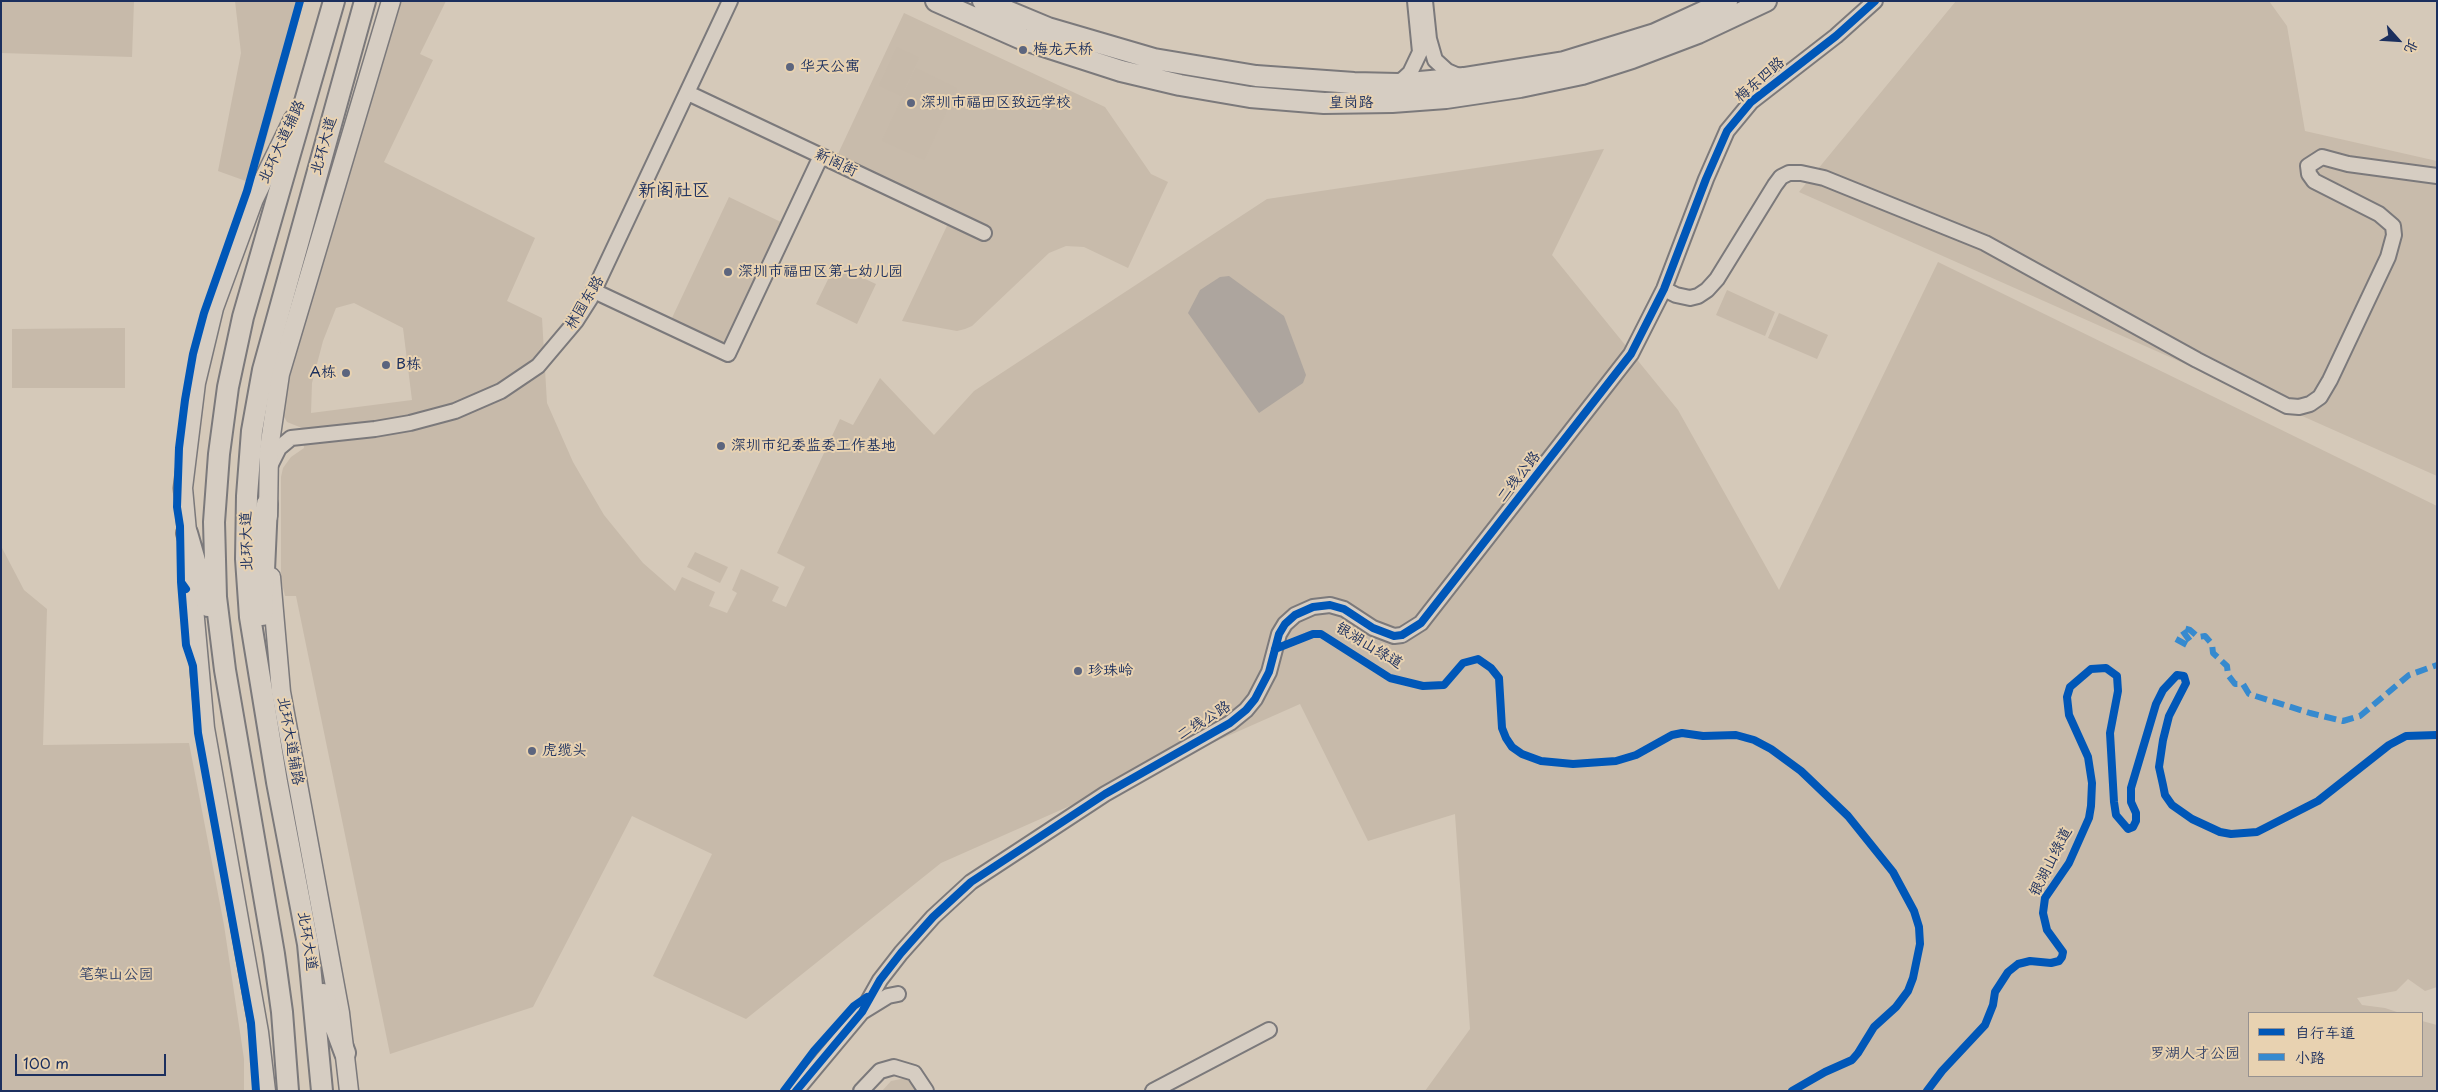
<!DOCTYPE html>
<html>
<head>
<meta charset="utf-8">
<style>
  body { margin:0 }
  #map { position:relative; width:2438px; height:1092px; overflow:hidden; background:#d5c9b9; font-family:"Playpen Sans","LXGW WenKai TC",sans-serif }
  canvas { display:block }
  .frame { position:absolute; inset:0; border:2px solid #1b2f5e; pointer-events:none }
  .legend { position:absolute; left:2248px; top:1012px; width:175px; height:65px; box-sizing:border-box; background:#e8d2b1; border:1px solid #969190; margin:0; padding:6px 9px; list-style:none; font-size:15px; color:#1b2f5e }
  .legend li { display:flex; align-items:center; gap:10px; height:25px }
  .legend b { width:25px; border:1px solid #969190 }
  .north { position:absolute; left:2373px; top:15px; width:50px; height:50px; -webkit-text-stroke:4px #e8d2b1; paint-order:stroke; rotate:116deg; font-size:14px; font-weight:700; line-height:20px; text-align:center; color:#1b2f5e }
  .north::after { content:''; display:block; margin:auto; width:18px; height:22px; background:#1b2f5e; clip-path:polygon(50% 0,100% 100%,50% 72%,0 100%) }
  .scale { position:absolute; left:15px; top:1054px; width:151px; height:22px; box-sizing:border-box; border:2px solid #1b2f5e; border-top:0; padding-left:6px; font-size:15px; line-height:18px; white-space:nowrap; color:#1b2f5e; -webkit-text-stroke:4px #e8d2b1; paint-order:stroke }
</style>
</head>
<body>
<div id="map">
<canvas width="2438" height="1092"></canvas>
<div class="frame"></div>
<ul class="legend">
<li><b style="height:6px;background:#0057b8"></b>自行车道</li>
<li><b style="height:6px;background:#368acf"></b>小路</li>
</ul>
<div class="north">北</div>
<div class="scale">100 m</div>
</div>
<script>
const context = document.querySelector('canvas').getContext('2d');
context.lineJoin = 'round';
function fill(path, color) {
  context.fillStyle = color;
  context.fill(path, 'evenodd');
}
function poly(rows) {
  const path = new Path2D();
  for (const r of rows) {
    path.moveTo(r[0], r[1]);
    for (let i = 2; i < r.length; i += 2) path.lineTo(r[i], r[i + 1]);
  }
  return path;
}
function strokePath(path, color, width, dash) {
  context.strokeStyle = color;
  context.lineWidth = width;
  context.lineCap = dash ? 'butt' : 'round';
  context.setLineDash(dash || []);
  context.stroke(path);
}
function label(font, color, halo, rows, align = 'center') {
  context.font = font + ' "Playpen Sans","LXGW WenKai TC",sans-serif';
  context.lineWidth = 4;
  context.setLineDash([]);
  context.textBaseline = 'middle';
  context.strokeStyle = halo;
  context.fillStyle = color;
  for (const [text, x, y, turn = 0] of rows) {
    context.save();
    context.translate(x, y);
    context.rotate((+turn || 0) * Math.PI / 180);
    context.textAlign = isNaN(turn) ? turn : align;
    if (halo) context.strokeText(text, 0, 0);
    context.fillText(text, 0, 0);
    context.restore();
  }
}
fill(poly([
  [1956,1,2269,1,2287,26,2305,131,2437,161,2437,476,1799,192],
  [904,13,1105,107,1151,174,1168,182,1128,268,1084,247,1066,246,1049,253,972,326,965,329,957,331,902,321,954,211,837,156],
  [729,197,785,224,727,346,671,320],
  [906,1078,925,1091,882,1091,891,1081]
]), '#c8bbab');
fill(poly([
  [1,1,134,1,132,57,1,53],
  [235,1,304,1,254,184,218,171,241,53],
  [400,1,446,1,420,54,433,60,384,162,535,238,507,301,542,318,547,403,573,462,604,515,643,563,675,591,682,577,715,592,709,606,727,613,737,593,732,590,741,569,779,587,772,601,786,607,805,567,777,553,840,419,853,425,880,378,934,435,974,391,1267,199,1604,149,1552,255,1678,410,1779,590,1938,262,2437,506,2437,987,2425,991,2408,979,2396,991,2357,998,2362,1005,2385,1008,2400,1013,2249,1013,2249,1076,2422,1076,2422,1021,2437,1025,2437,1091,1425,1091,1470,1029,1455,814,1368,841,1300,704,941,863,746,1019,653,976,712,854,632,816,533,1007,390,1054,296,596,285,596,281,579,281,477,283,468,291,457,304,448,302,428,287,422,283,415,283,401,293,358],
  [354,303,403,328,412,400,311,413,312,383,323,341,336,308],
  [897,47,919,57,901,96,879,86],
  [916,68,957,88,924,160,882,141],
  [835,265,876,284,857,324,816,304],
  [1727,290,1775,312,1765,336,1716,315],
  [1779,313,1828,335,1817,359,1768,338],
  [125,328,125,388,12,388,12,329],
  [1,546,24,590,47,609,43,745,189,743,224,925,244,1059,244,1091,1,1091],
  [695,552,728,567,720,583,687,567]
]), '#c7baaa');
fill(poly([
  [1229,276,1284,316,1306,375,1303,383,1259,413,1188,313,1200,290,1220,277]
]), '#ada59e');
const minor = poly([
  [1425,1,1429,39,1435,60,1447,71,1461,77],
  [1398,84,1410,73,1420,52,1415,1],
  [688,93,984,233],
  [1664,289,1676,295,1690,298,1698,296,1707,290,1717,279,1775,185,1781,177,1789,173,1801,173,1824,178,1985,243,2197,360,2287,406,2299,407,2310,404,2320,397,2330,380,2388,257,2394,235,2393,226,2379,214,2314,181,2309,174,2308,166,2322,157,2348,164,2437,176],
  [594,291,728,354,821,156],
  [270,466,279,448,291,438,375,429,410,423,455,411,501,391,538,366,576,321,590,299,730,1],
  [862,1012,880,980,901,953,933,917,971,882,1105,794,1230,723,1246,710,1255,699,1269,672,1279,634,1285,624,1295,615,1313,607,1330,605,1344,609,1373,628,1394,636,1402,635,1421,623,1631,354,1664,289,1706,179,1727,131,1751,102,1836,36,1875,1],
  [796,1091,862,1012,888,996,898,994],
  [861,1091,880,1071,894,1067,914,1073,926,1091],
  [1153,1091,1269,1030]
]);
const major = poly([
  [268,516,269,449,280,374,391,1],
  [271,577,281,692,340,1013,349,1091],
  [266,1091,259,1032,205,728,183,488,196,383,214,308,254,199,293,119]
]);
const highway = poly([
  [936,1,1022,39,1121,71,1180,85,1250,97,1324,103,1392,102,1446,98,1520,87,1582,74,1632,58,1698,33,1766,1],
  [983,1,1048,28,1154,59,1256,76,1354,83,1398,84,1464,78,1564,62,1655,34,1727,1],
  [187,533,208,606],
  [262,615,267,504],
  [323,994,345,1053],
  [288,1091,282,1012,274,954,225,670,216,597,214,522,219,454,228,387,243,317,334,1],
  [322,1091,308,944,277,782,250,617,246,559,247,496,252,431,263,370,365,1]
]);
strokePath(minor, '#7b797b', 18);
strokePath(major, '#7b797b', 21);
strokePath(highway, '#7b797b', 24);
strokePath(minor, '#d6cdc2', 14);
strokePath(major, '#d6cdc2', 18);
strokePath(highway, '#d6cdc2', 20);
strokePath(poly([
  [2176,639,2187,645,2190,641,2182,630,2183,628,2190,630,2198,637,2205,636,2212,644,2213,653,2227,666,2228,675,2235,684,2243,684,2249,694,2310,713,2343,721,2360,716,2409,675,2437,665]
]), '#368acf', 6, [12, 6]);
strokePath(poly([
  [181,582,180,526,177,507,179,448,185,400,193,354,204,313,247,191,300,1],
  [186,589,181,582,186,645,193,666,198,733,251,1023,256,1091],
  [1275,649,1313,634,1321,634,1390,678,1423,686,1444,685,1463,663,1478,659,1491,668,1499,678,1502,728,1506,738,1512,747,1522,754,1541,761,1573,764,1616,761,1636,755,1672,735,1682,733,1703,736,1736,735,1754,740,1771,749,1801,771,1848,816,1893,872,1914,911,1919,927,1920,944,1913,978,1908,991,1896,1007,1874,1027,1858,1053,1852,1060,1825,1072,1792,1091],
  [784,1091,814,1051,854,1006,867,997],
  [796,1091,862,1012,880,980,901,953,933,917,971,882,1105,794,1230,723,1246,710,1255,699,1269,672,1279,634,1285,624,1295,615,1313,607,1330,605,1344,609,1373,628,1394,636,1402,635,1421,623,1631,354,1664,289,1706,179,1727,131,1751,102,1836,36,1875,1],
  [1927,1091,1942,1071,1985,1025,1993,1005,1995,992,2008,972,2018,964,2030,961,2051,963,2059,961,2062,957,2063,952,2047,930,2043,913,2045,898,2069,863,2089,818,2091,806,2092,783,2088,757,2069,715,2067,697,2070,687,2091,669,2106,668,2117,676,2118,691,2110,733,2114,802,2116,815,2128,829,2133,827,2136,821,2136,813,2131,802,2131,788,2156,704,2163,690,2177,675,2184,676,2186,683,2169,716,2163,740,2159,767,2163,785,2165,795,2172,805,2192,819,2220,832,2231,834,2257,832,2318,801,2389,745,2406,736,2437,735]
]), '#0057b8', 8);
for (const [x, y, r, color] of [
  [1023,50,5,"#5c657e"],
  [790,67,5,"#5c657e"],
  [911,103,5,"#5c657e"],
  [728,272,5,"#5c657e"],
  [386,365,5,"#5c657e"],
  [346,373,5,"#5c657e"],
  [721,446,5,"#5c657e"],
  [1078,671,5,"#5c657e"],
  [532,751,5,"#5c657e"]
]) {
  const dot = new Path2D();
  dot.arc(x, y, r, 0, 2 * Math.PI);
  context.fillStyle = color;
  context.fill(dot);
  strokePath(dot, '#e8d2b1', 2);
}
label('15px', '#1b2f5e', '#e8d2b1', [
  ["梅龙天桥",1033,50],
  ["华天公寓",800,67],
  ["深圳市福田区致远学校",921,103],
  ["深圳市福田区第七幼儿园",738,272],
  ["B栋",396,365],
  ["A栋",336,373,"right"],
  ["深圳市纪委监委工作基地",731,446],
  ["珍珠岭",1088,671],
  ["虎缆头",542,751]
], 'left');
label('15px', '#1b2f5e', '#e8d2b1', [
  ["梅东四路",1760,80,-41],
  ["皇岗路",1351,103],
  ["北环大道辅路",282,142,-65],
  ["北环大道",324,146,-74],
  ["新阁街",836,163,25],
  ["林园东路",585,303,-59],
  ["二线公路",1519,477,-52],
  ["北环大道",247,541,-91],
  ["银湖山绿道",1369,646,31],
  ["二线公路",1204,721,-32],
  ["北环大道辅路",290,741,80],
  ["银湖山绿道",2051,862,-63],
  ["北环大道",307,941,81]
]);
label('15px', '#344368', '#e8d2b1', [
  ["笔架山公园",116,975],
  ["罗湖人才公园",2195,1054]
]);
label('18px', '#1b2f5e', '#e8d2b1', [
  ["新阁社区",674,191]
]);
</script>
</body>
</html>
